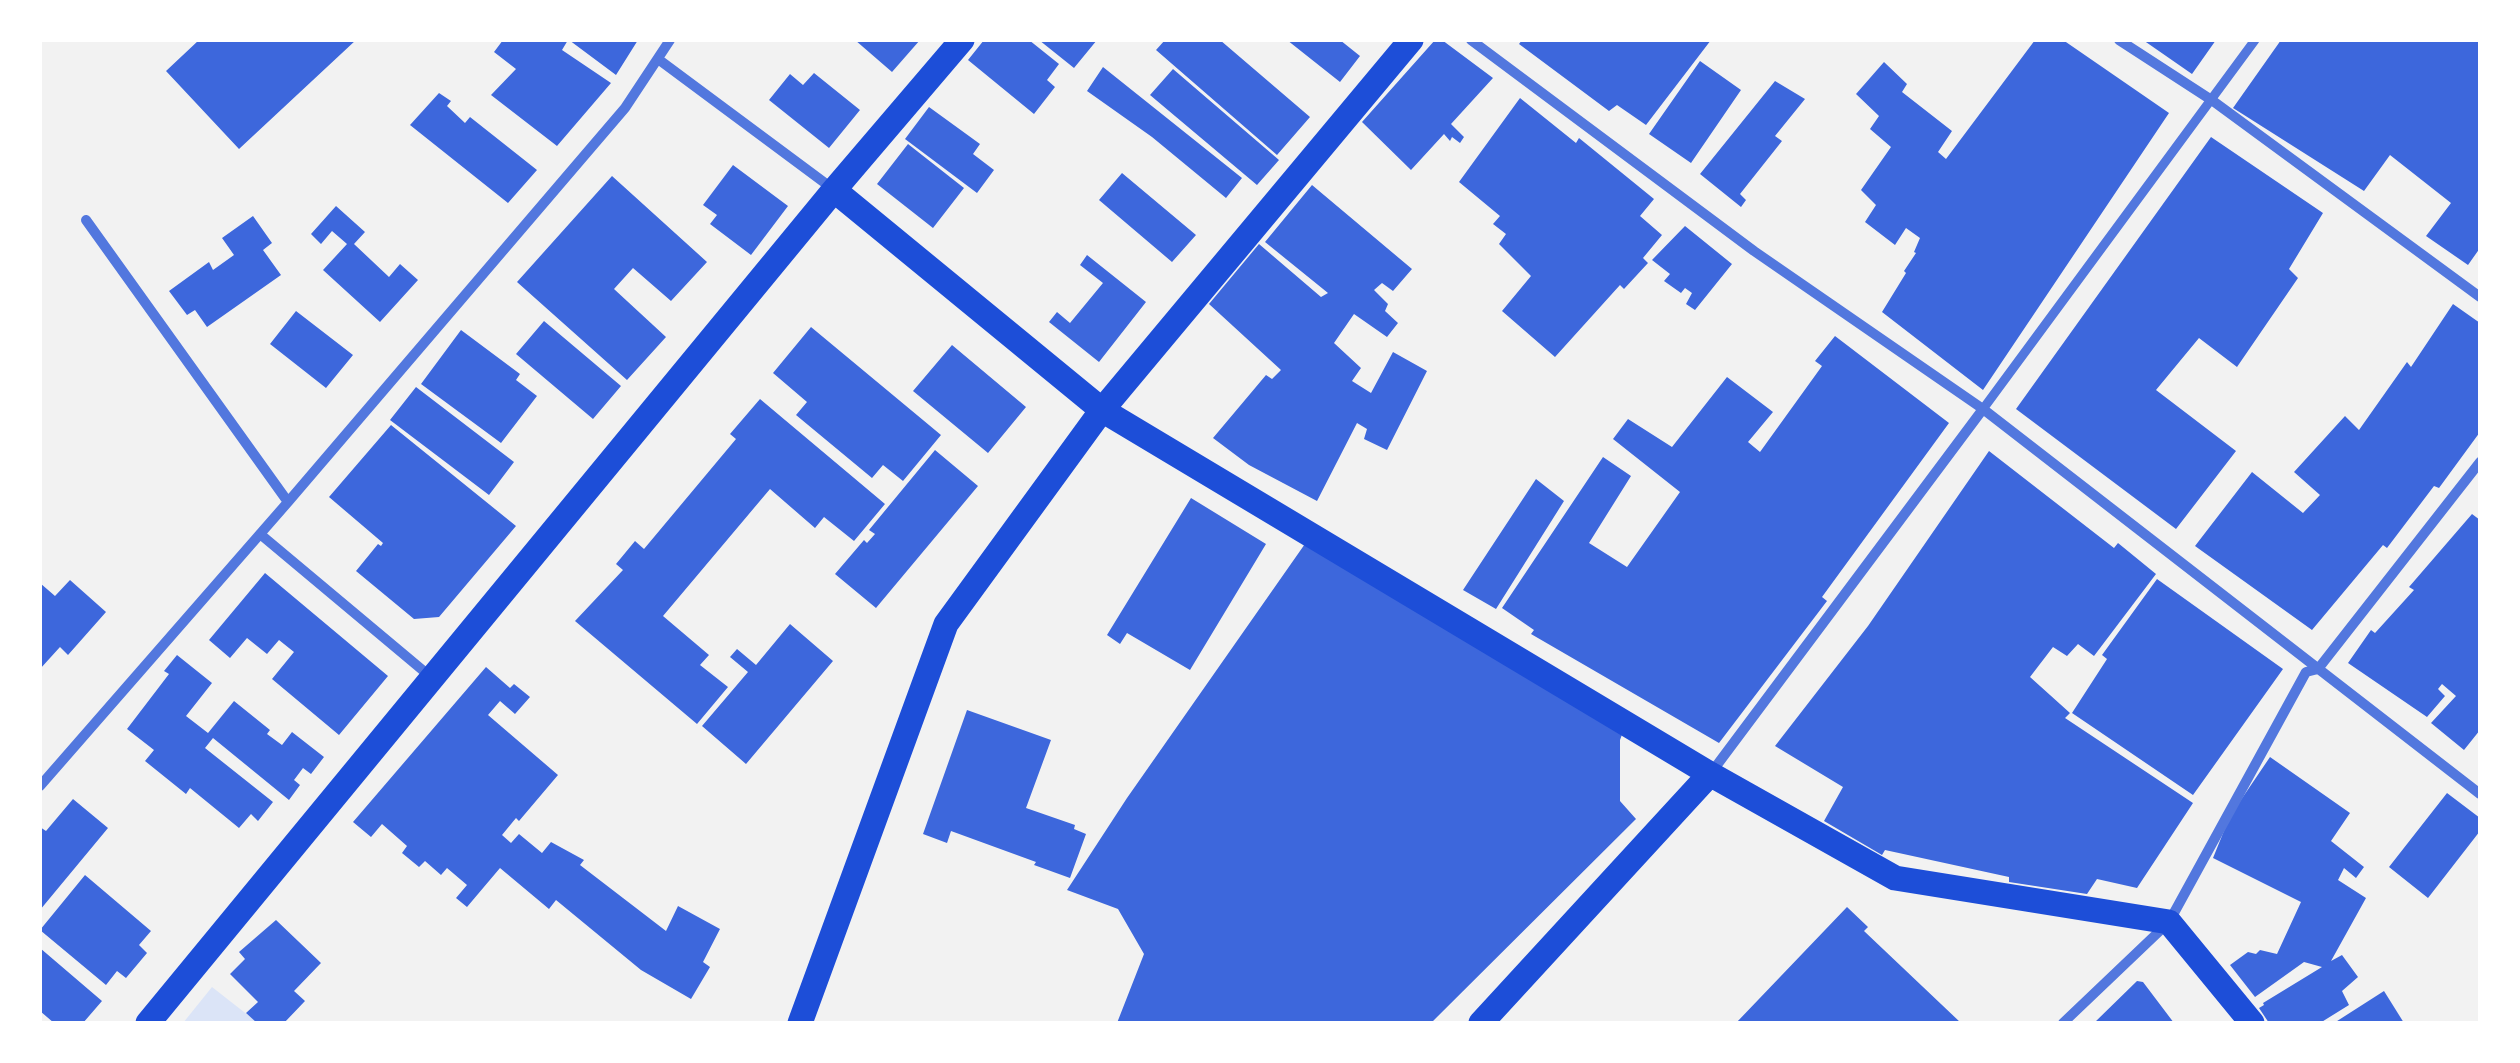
<!DOCTYPE html>
<html>
<head>
<meta charset="utf-8">
<style>
  body { margin:0 }
  #map { position:relative; width:2520px; height:1063px; overflow:hidden; background:#f2f2f2; font-family:"Asap Condensed",sans-serif }
  canvas { display:block }
  .frame { position:absolute; inset:0; border:42px solid #fff; pointer-events:none }
</style>
</head>
<body>
<div id="map">
<canvas width="2520" height="1063"></canvas>
<div class="frame"></div>
</div>
<script>
const context = document.querySelector('canvas').getContext('2d');
context.lineJoin = 'round';
function fill(path, color) {
  context.fillStyle = color;
  context.fill(path, 'evenodd');
}
function poly(rows) {
  const path = new Path2D();
  for (const r of rows) {
    path.moveTo(r[0], r[1]);
    for (let i = 2; i < r.length; i += 2) path.lineTo(r[i], r[i + 1]);
  }
  return path;
}
function strokePath(path, color, width, dash) {
  context.strokeStyle = color;
  context.lineWidth = width;
  context.lineCap = dash ? 'butt' : 'round';
  context.setLineDash(dash || []);
  context.stroke(path);
}
fill(poly([
  [212,987,258,1023,183,1023]
]), '#dbe4f7');
fill(poly([
  [199,40,356,40,239,149,166,71],
  [503,40,568,40,562,50,611,83,557,146,491,95,516,69,494,52],
  [569,40,638,40,616,75],
  [855,40,920,40,892,72],
  [984,40,1029,40,1059,64,1047,80,1055,87,1034,114,968,60],
  [1039,40,1097,40,1074,68],
  [1165,40,1220,40,1310,117,1277,155,1156,50],
  [1287,40,1340,40,1360,56,1340,82],
  [1435,40,1442,40,1493,78,1451,124,1464,137,1460,143,1452,137,1450,141,1444,134,1411,170,1362,122],
  [1522,40,1711,40,1646,125,1617,105,1609,111,1519,44],
  [2035,40,2063,40,2169,113,1983,390,1882,312,1906,273,1904,271,1916,253,1914,252,1920,238,1906,228,1895,245,1865,222,1876,205,1861,190,1891,147,1870,129,1879,116,1856,94,1884,62,1907,84,1902,92,1952,131,1938,152,1946,159],
  [2143,40,2216,40,2192,74],
  [2281,40,2480,40,2480,248,2468,265,2426,236,2451,203,2390,155,2364,191,2233,108],
  [1700,61,1741,90,1691,163,1649,134],
  [1103,67,1242,178,1226,198,1152,137,1087,91],
  [1173,69,1279,160,1257,185,1150,95],
  [814,73,860,110,829,148,769,100,790,74,803,85],
  [1775,81,1805,99,1775,136,1782,141,1740,194,1746,200,1741,207,1700,174],
  [439,93,451,101,447,106,465,123,470,117,537,170,508,203,410,125],
  [1520,98,1576,143,1579,138,1654,199,1640,216,1662,235,1643,258,1648,263,1624,289,1620,285,1555,357,1502,311,1531,276,1499,244,1506,234,1493,224,1500,216,1459,182],
  [929,107,980,144,973,154,994,170,977,193,905,139],
  [2211,137,2323,213,2289,269,2298,278,2237,367,2199,338,2156,390,2236,451,2176,529,2016,409],
  [908,144,964,188,933,228,877,184],
  [733,165,788,206,751,255,710,224,717,215,703,205],
  [1122,173,1196,235,1172,262,1099,200],
  [612,176,707,262,671,301,633,268,614,289,666,337,627,380,517,282],
  [1312,185,1412,269,1393,291,1382,283,1374,290,1388,304,1385,311,1398,323,1387,337,1354,314,1334,343,1361,368,1352,381,1371,393,1393,352,1427,371,1387,450,1364,439,1367,429,1357,423,1317,501,1249,465,1213,438,1266,375,1272,379,1281,370,1209,304,1259,244,1321,297,1328,293,1265,242],
  [336,206,365,232,354,244,389,277,400,264,418,280,380,322,323,270,347,244,332,231,321,244,311,234],
  [253,216,272,243,263,250,281,275,207,327,195,310,187,315,169,291,209,262,213,270,234,255,222,238],
  [1685,226,1732,264,1695,310,1686,304,1692,293,1685,288,1681,293,1664,281,1670,274,1652,260],
  [1087,255,1146,302,1099,362,1049,322,1057,312,1070,323,1103,283,1080,265],
  [2453,304,2480,323,2480,432,2439,488,2434,486,2387,548,2383,545,2312,630,2195,546,2252,472,2303,513,2320,495,2294,472,2345,416,2359,430,2407,362,2411,367],
  [296,311,353,355,326,388,270,344],
  [544,321,621,386,593,419,516,354],
  [811,327,941,435,903,481,883,465,872,478,796,415,807,402,773,373],
  [461,330,520,374,516,380,537,396,501,443,421,384],
  [1835,336,1949,423,1822,597,1827,601,1719,743,1531,634,1534,630,1502,608,1603,457,1631,476,1589,543,1627,567,1680,492,1613,439,1628,419,1672,447,1727,377,1773,412,1748,442,1760,452,1822,366,1815,361],
  [952,345,1026,407,988,453,913,391],
  [416,387,514,462,489,495,390,420],
  [760,399,885,504,854,541,824,517,815,528,770,489,663,616,709,655,700,665,728,687,697,724,575,621,623,570,616,564,635,541,644,549,736,439,730,434],
  [391,425,516,526,439,617,414,619,356,571,378,544,381,546,383,543,329,497],
  [935,450,978,486,876,608,835,574,864,540,867,543,875,534,869,530],
  [1989,451,2114,548,2118,543,2156,574,2094,656,2078,644,2067,656,2053,647,2030,677,2070,713,2065,718,2193,803,2137,888,2097,879,2087,894,2009,882,2009,877,1885,850,1882,855,1824,821,1843,787,1775,746,1868,626],
  [1536,479,1564,501,1496,609,1463,590],
  [1191,498,1266,544,1190,670,1127,633,1120,644,1107,635],
  [2472,514,2480,520,2480,730,2464,750,2431,723,2456,696,2442,684,2438,689,2445,696,2427,717,2348,663,2371,630,2375,633,2414,590,2409,587],
  [1307,541,1624,729,1620,740,1620,801,1636,819,1431,1023,1117,1023,1144,954,1118,909,1067,890,1127,798],
  [265,573,388,676,339,735,272,679,294,652,279,640,267,654,247,638,230,658,209,640],
  [2157,579,2283,669,2193,795,2072,713,2107,659,2102,655],
  [70,580,106,612,68,655,60,647,40,669,40,583,55,596],
  [790,624,833,661,746,764,702,726,748,672,730,657,737,649,756,665],
  [177,655,212,683,186,716,208,733,234,701,270,730,267,734,282,745,292,732,324,757,311,774,303,768,294,780,300,785,289,800,213,738,205,748,273,802,258,821,251,814,239,828,190,788,186,794,145,761,154,750,127,729,169,674,164,671],
  [486,667,510,688,514,684,530,697,515,714,500,701,488,715,558,775,519,821,516,818,502,835,511,843,519,834,542,853,551,842,584,860,580,865,666,931,678,906,720,929,703,962,710,967,691,999,641,970,556,900,549,909,500,868,467,907,456,898,467,885,447,868,441,875,425,861,419,867,402,853,407,846,382,824,371,837,353,822],
  [967,710,1051,740,1026,808,1075,825,1074,829,1086,834,1070,878,1034,865,1036,862,951,831,947,843,923,834],
  [2270,757,2350,813,2331,841,2364,867,2356,878,2344,868,2338,880,2366,898,2331,961,2342,955,2358,977,2342,991,2349,1005,2320,1023,2269,1023,2259,1008,2264,1005,2263,1003,2322,967,2304,962,2255,997,2230,965,2248,952,2256,954,2260,950,2277,954,2301,902,2213,858,2230,816],
  [2447,793,2480,818,2480,831,2428,898,2389,867],
  [73,799,108,828,40,910,40,827,46,831],
  [85,875,151,931,139,945,147,953,126,978,117,971,106,985,40,930],
  [1847,907,1868,927,1864,931,1961,1023,1736,1023],
  [276,920,321,963,294,991,305,1001,284,1023,257,1023,246,1013,258,1002,230,974,245,959,239,952],
  [40,948,102,1001,83,1023,54,1023,40,1011],
  [2137,981,2143,982,2174,1023,2094,1023],
  [2384,991,2404,1023,2334,1023]
]), '#3d67dc');
strokePath(poly([
  [1983,409,2255,40]
]), '#5277de', 9);
strokePath(poly([
  [1471,40,1754,251,1983,409,2480,794],
  [2119,40,2213,101,2480,297],
  [658,59,833,189],
  [86,220,288,502],
  [260,534,432,678],
  [1711,773,1983,409],
  [40,786,288,502,625,108,670,40],
  [2063,1023,2169,922,2306,672,2318,669,2480,462]
]), '#5277de', 10);
strokePath(poly([
  [834,190,1102,410,1710,774,1895,878,2169,922,2252,1023],
  [148,1023,834,190,962,40],
  [800,1023,946,624,1102,410,1411,40],
  [1481,1023,1710,774]
]), '#1d4ed8', 25);
</script>
</body>
</html>
